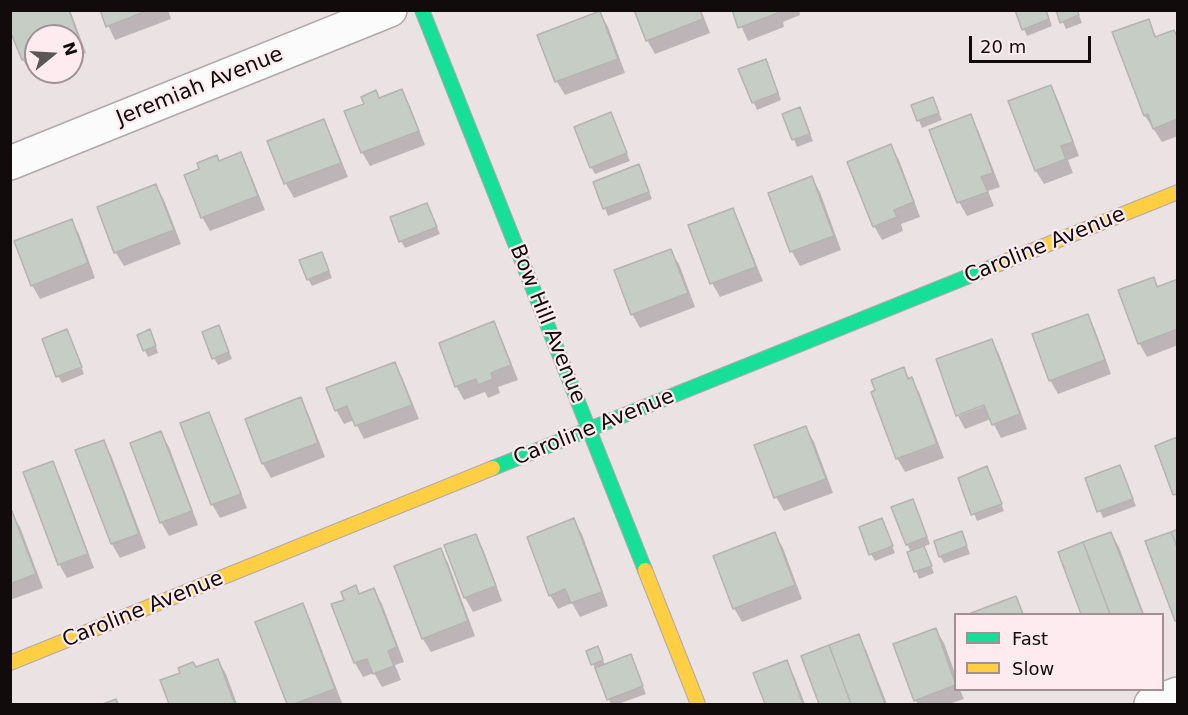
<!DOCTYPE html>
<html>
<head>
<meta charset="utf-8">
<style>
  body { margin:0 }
  #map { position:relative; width:1188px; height:715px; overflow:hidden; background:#ebe2e4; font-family:"DejaVu Sans",sans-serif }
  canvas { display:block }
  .frame { position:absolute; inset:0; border:12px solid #110b0c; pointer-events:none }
  .legend { position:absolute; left:954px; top:613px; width:210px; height:78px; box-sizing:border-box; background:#fdebef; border:2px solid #9f9194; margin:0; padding:8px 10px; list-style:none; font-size:18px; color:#110b0c }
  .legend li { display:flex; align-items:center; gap:12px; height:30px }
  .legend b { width:30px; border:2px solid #9f9194 }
  .north { position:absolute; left:24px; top:24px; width:60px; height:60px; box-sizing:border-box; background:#fdebef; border:2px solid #9f9194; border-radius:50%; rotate:72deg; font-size:16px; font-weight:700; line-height:24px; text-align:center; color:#110b0c }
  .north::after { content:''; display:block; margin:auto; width:21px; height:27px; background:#5d5658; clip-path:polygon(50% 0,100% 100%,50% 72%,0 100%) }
  .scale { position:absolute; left:969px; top:36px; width:122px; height:27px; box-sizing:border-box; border:3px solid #110b0c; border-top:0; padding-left:8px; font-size:18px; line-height:21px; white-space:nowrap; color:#110b0c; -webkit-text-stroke:4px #fdebef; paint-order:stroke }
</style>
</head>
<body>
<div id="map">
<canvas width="1188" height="715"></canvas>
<div class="frame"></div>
<ul class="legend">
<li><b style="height:8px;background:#16e098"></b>Fast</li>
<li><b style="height:8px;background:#ffcf43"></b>Slow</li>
</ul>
<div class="north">N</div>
<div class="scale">20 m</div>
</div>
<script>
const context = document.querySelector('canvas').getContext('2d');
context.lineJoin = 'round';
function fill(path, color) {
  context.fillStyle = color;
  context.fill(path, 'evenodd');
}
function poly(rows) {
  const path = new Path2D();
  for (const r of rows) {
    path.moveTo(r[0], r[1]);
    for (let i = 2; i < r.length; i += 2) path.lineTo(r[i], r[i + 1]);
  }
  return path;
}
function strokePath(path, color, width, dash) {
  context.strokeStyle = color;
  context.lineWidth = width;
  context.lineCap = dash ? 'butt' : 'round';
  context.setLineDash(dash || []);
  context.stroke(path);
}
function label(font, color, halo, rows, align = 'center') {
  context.font = font + ' "DejaVu Sans",sans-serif';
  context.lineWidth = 4.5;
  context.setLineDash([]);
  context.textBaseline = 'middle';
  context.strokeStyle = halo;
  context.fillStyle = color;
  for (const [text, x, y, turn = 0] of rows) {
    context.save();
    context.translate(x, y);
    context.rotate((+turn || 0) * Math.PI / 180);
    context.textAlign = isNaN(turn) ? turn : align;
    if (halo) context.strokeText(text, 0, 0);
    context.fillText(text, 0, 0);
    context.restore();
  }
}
fill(poly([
  [10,10,70,10,86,53,72,58,72,36,36,36,36,72,31,73,23,60,10,26],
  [101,10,168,10,171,19,115,40],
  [636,10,701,10,710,33,655,54,647,40],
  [734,10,799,10,800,15,783,22,784,27,748,41],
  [1046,10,1052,26,1027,36,1024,29],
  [1057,10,1077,10,1082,23,1066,29],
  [600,13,608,27,625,73,565,95,557,82,539,36],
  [1148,21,1157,38,1178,39,1178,136,1162,142,1145,116,1114,33],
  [769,67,781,100,757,110,740,70],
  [1050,86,1058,100,1079,156,1068,160,1073,173,1044,184,1036,171,1010,102],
  [401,90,409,104,425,145,370,166,362,152,366,105,376,92,380,99],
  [913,106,936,106,942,120,922,128],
  [611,114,630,161,595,174,591,167],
  [784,114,803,116,813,141,797,147],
  [970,116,978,130,1000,187,988,191,994,206,967,216,959,202],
  [323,121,331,135,348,177,294,198,286,184,269,142],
  [891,146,899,160,920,217,901,224,903,231,882,240,874,226],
  [240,154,248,168,265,210,210,231,202,217,219,163],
  [642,173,652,199,608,216,595,183],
  [812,178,820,192,841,250,800,266,792,252,770,194],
  [156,186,164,200,181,244,124,266,116,253,98,208],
  [732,210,740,224,763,281,720,297,712,283],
  [430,212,440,234,405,248,401,241],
  [71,221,79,234,95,278,40,299,32,285],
  [670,251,679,264,695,307,640,328,632,314],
  [325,260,332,278,312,286,308,279],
  [1154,279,1159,288,1178,281,1178,345,1147,357,1139,343],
  [1087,316,1095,330,1111,374,1058,394,1050,380],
  [493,323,501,337,518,380,498,387,500,393,488,398,485,392,464,400,456,386],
  [219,327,232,359,218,365,214,358],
  [67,331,84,374,62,383,58,376],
  [138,336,153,338,158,353,148,357],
  [991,340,999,354,1027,429,1001,438,991,419,965,429,958,416,992,403],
  [394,364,402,377,419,419,364,439,354,420,344,424,336,410],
  [903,369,919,392,944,458,905,472,897,458],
  [300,399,308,413,325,457,271,478,263,464,247,420],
  [208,414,216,428,247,508,220,518,212,504],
  [806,428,814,442,833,493,784,511,776,497,756,446],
  [161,433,169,447,198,525,169,536,161,522],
  [103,441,111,455,146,548,120,558,112,544,77,451],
  [52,463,60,477,94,568,67,578,59,564],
  [1120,466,1136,506,1103,518,1087,479],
  [987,468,1004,511,977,521,960,478],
  [913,500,930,544,923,547,934,573,919,579,909,553,911,552,907,544],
  [10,513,20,527,43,588,10,600],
  [574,520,582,534,608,606,580,617,572,603,558,609,550,595],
  [881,520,895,553,875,561,871,554],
  [1111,533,1119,547,1144,614,1082,614,1060,553],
  [775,534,783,548,802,599,742,622,734,608],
  [475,535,483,549,502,601,473,612,465,598,446,546],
  [965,540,970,554,944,563,940,556],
  [440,550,448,563,475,636,431,652,423,639,396,566],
  [356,587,360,595,374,590,382,604,404,662,395,665,401,680,382,687,374,673,363,677,355,663,333,605,346,601],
  [1015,598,1024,614,973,614,973,613],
  [302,605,310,619,342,703,337,704,289,704,257,622],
  [936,630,944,643,956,676,956,690,960,690,964,699,949,704,918,704,915,700],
  [858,636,866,650,887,704,821,704,803,657],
  [597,648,605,665,630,656,646,694,618,704,611,704,593,664],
  [218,660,226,674,237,704,171,704,162,681],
  [786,662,794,676,805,704,766,704,755,673]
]), '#0003');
const building = poly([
  [10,10,69,10,79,38,72,41,72,36,36,36,36,55,22,60,10,31,10,10],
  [100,10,149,10,106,27,100,10],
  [634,10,700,10,703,19,646,41,634,10],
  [732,10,777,10,778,13,738,28,732,10],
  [1015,10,1046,10,1049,19,1022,30,1015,10],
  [1056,10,1077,10,1079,15,1060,23,1056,10],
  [600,11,618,59,555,82,537,35,600,11],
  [1149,19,1155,37,1174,30,1178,39,1178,119,1153,129,1148,114,1144,116,1112,32,1149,19],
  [766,59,778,93,752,103,738,69,766,59],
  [1051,85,1073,142,1061,146,1066,159,1035,171,1008,101,1051,85],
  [402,89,419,131,361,153,344,111,364,104,361,97,376,90,379,98,402,89],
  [933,97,939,113,917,121,911,105,933,97],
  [800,107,810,134,792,140,782,114,800,107],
  [611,112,627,153,590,168,574,127,611,112],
  [971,114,993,173,981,177,988,192,957,203,929,130,971,114],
  [324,119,341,163,284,184,267,141,324,119],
  [891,144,914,202,894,210,897,217,873,227,847,162,891,144],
  [241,152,258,196,201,218,184,175,199,169,197,163,217,155,219,161,241,152],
  [639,164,649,192,603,209,593,182,639,164],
  [812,176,834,236,790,252,768,193,812,176],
  [156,184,174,230,114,253,97,207,156,184],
  [427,203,437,227,399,242,390,217,427,203],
  [733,208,756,267,710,284,688,225,733,208],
  [72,219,88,263,31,286,14,241,72,219],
  [671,249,688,293,631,315,614,270,671,249],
  [322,252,329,271,307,280,299,260,322,252],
  [1154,277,1157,287,1178,279,1178,329,1138,344,1118,290,1154,277],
  [1088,314,1105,360,1049,381,1032,334,1088,314],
  [494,321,511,365,491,373,493,379,478,385,476,379,455,387,439,343,494,321],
  [219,325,229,352,212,359,202,332,219,325],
  [67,329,82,367,56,377,42,339,67,329],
  [150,329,156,346,143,351,137,335,150,329],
  [992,339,1020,414,992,425,984,405,956,416,936,359,992,339],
  [395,362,412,405,355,426,347,406,335,411,326,388,395,362],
  [904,367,908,379,912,377,937,444,896,459,871,392,875,390,871,380,904,367],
  [301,397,318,443,262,464,245,419,301,397],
  [209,412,241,494,211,505,180,423,209,412],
  [806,426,826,479,774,498,754,445,806,426],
  [161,431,192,511,160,523,130,443,161,431],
  [1177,437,1178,494,1173,495,1155,446,1177,437],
  [104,440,139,534,111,544,75,450,104,440],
  [53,461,88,554,58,565,23,472,53,461],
  [1120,465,1133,499,1097,512,1085,478,1120,465],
  [987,466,1002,504,971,515,958,478,987,466],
  [913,499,927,537,906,545,891,507,913,499],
  [12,511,36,574,10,584,10,512,12,511],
  [574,518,602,592,571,603,565,589,549,596,527,537,574,518],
  [882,518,893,546,869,555,859,527,882,518],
  [1178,529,1178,549,1171,532,1178,529],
  [962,531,967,546,939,557,934,541,962,531],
  [775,532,795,585,733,609,713,556,775,532],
  [1111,532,1143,614,1110,614,1083,542,1111,532],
  [1171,532,1178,549,1178,620,1175,621,1145,541,1171,532],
  [476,534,496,586,464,598,444,545,476,534],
  [1083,542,1110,614,1081,614,1058,552,1083,542],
  [924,546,932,566,914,572,907,552,924,546],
  [441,548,468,621,422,639,394,566,441,548],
  [356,585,359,594,374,588,397,647,388,651,394,666,373,674,367,659,354,663,331,604,344,600,341,592,356,585],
  [1016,596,1023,614,972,614,971,613,1016,596],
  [303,603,335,689,294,704,287,704,255,622,303,603],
  [936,628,956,685,914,701,893,644,936,628],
  [859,634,885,704,851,704,829,645,859,634],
  [829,645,851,704,819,704,801,656,829,645],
  [598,646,603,660,591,665,586,651,598,646],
  [631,654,643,686,607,700,595,668,631,654],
  [218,659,235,704,169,704,160,680,180,673,178,668,193,662,196,667,218,659],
  [787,660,803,704,765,704,753,673,787,660],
  [116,699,118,704,103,704,116,699]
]);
fill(building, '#c5cdc5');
strokePath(building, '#b5b3b2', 1.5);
const street = poly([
  [10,163,390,10],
  [1151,704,1178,694]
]);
const fast = poly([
  [422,10,645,570],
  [493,468,999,264]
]);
const slow = poly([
  [999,264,1178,192],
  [645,570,698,704],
  [10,663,493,468]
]);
strokePath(street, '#b0a8aa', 36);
strokePath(fast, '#b0a8aa', 16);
strokePath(slow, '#b0a8aa', 16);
strokePath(street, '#fcfbfb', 33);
strokePath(fast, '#16e098', 14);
strokePath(slow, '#ffcf43', 14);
label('21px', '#110b0c', '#fdebef', [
  ["Jeremiah Avenue",200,87,-22],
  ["Caroline Avenue",1045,246,-22],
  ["Bow Hill Avenue",547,324,68],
  ["Caroline Avenue",594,428,-22],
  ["Caroline Avenue",143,610,-22]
]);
</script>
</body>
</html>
